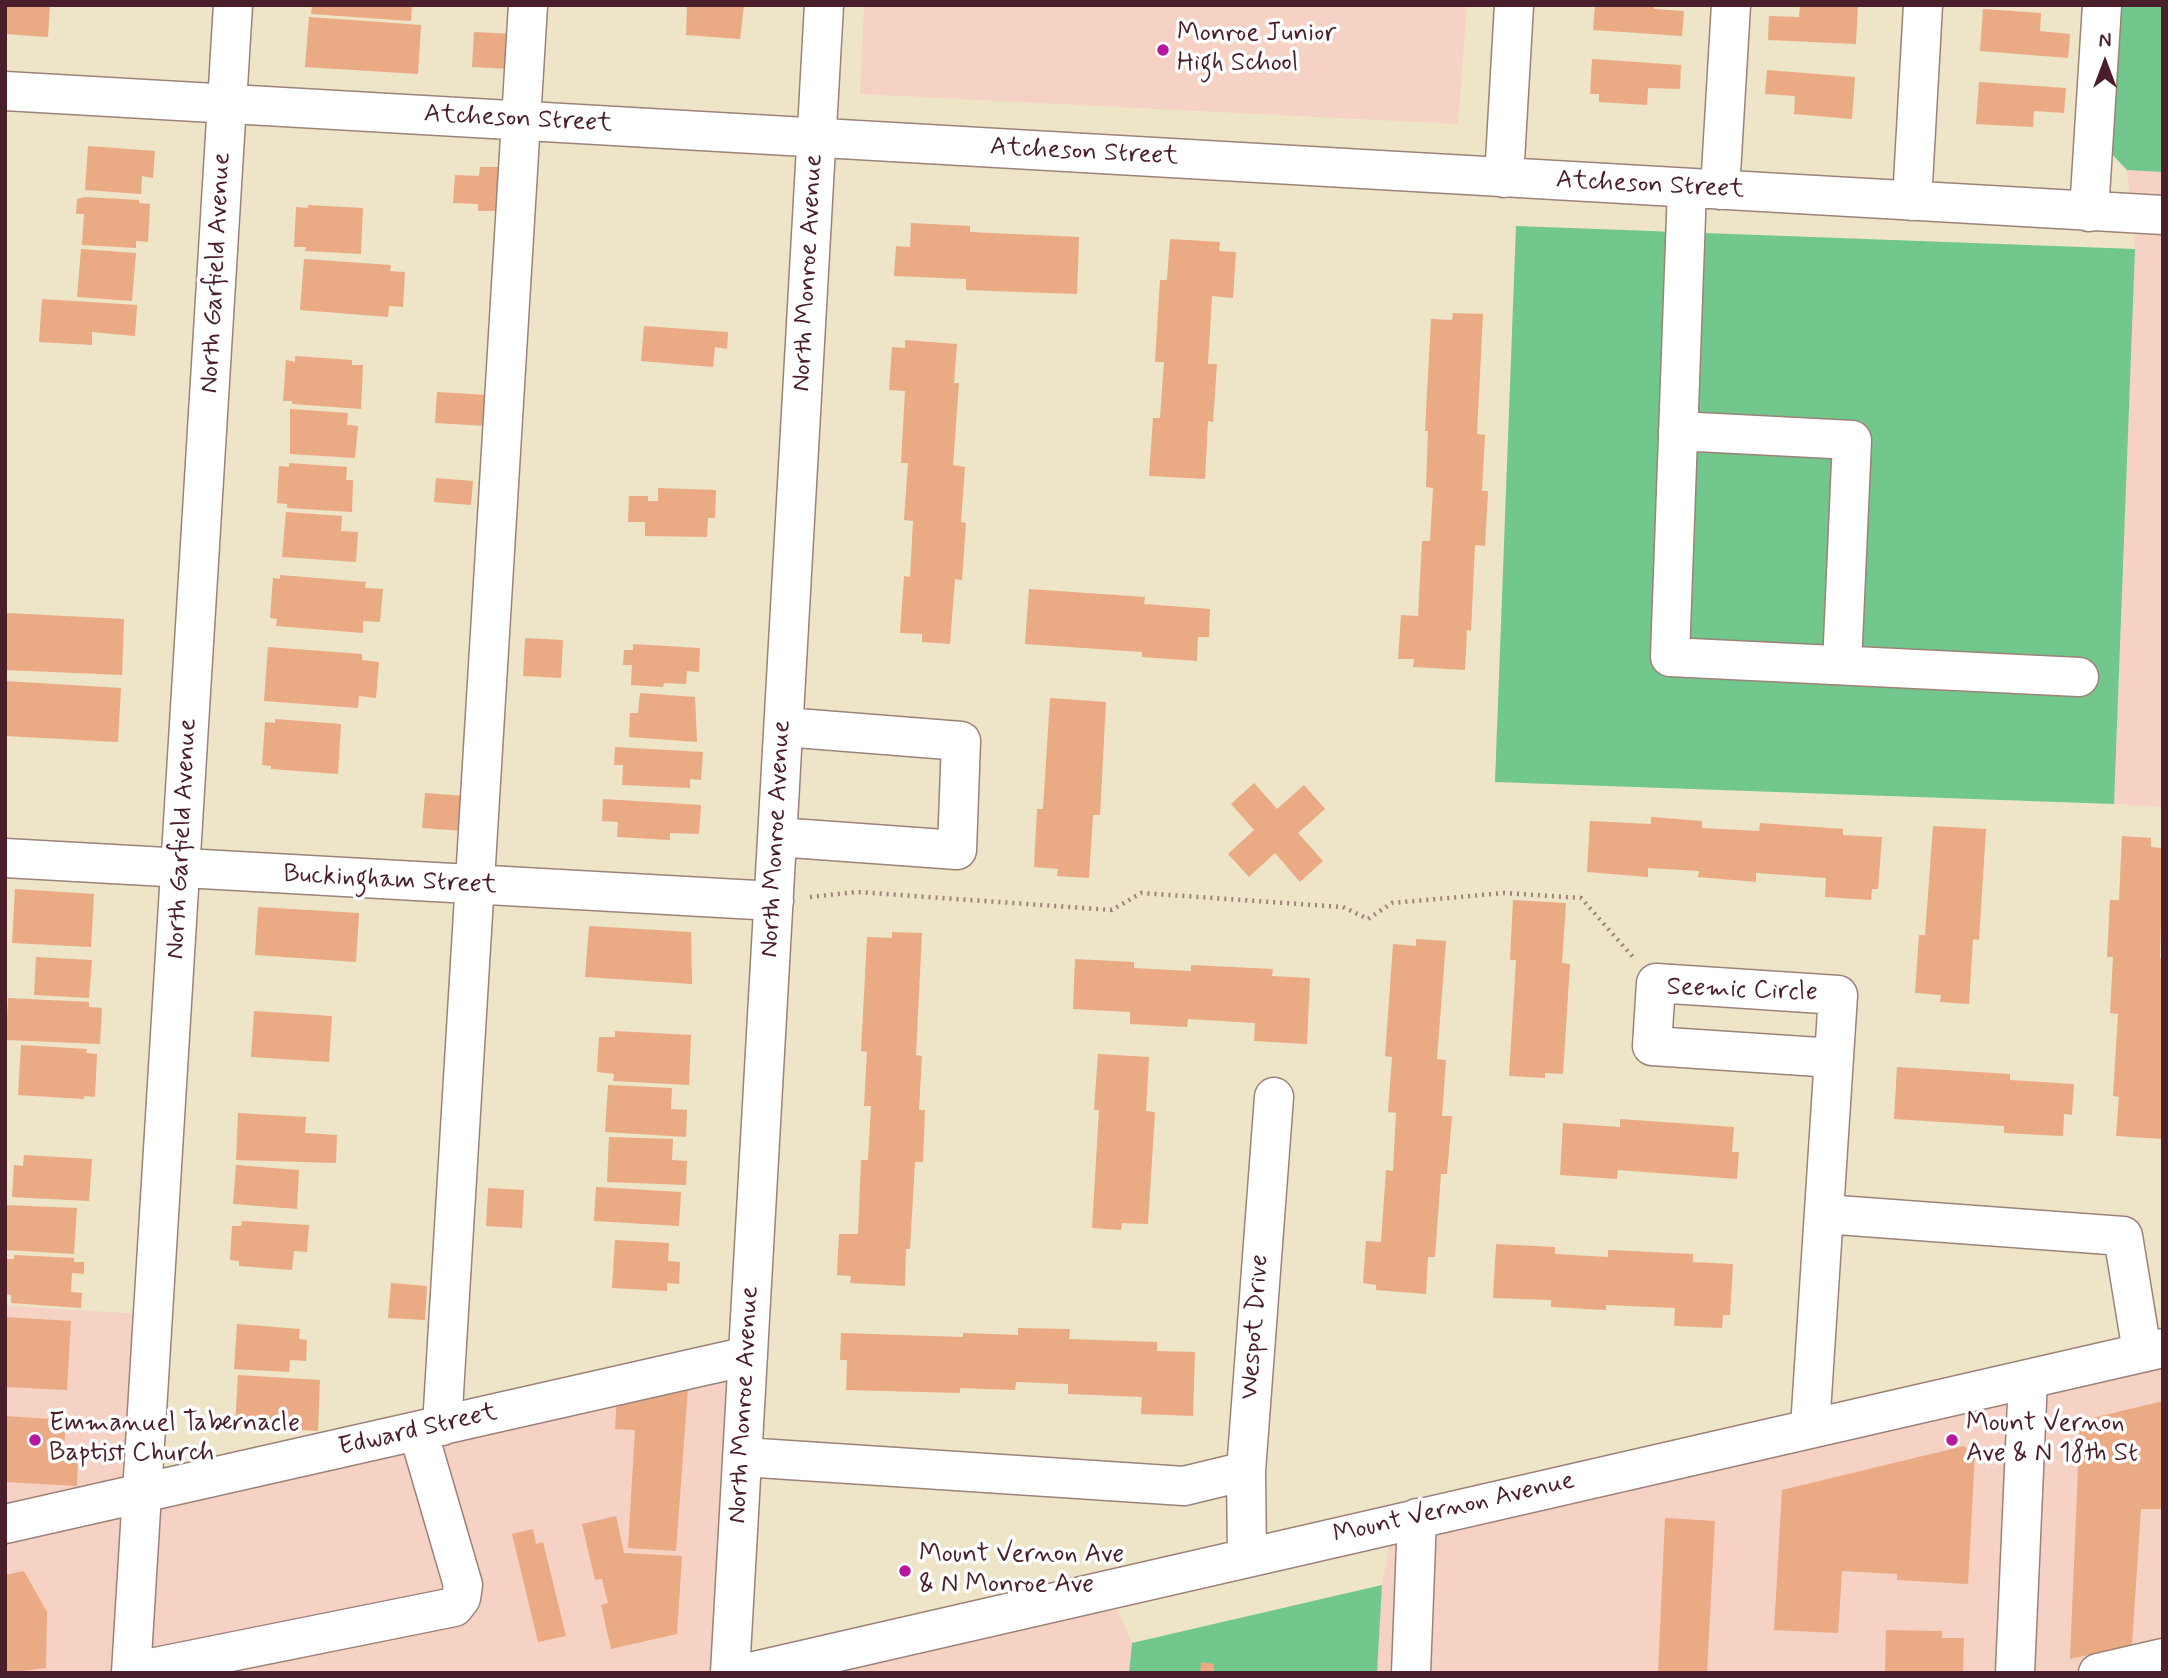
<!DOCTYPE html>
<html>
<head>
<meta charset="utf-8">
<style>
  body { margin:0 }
  #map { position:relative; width:2168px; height:1678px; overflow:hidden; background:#eee4c7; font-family:Mynerve,sans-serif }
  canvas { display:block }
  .frame { position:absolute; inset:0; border:7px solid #4a1f2b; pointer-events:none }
  .north { position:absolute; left:2070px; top:28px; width:70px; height:70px; -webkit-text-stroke:5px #fff; paint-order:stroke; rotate:0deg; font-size:19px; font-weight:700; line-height:28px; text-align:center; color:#4a1f2b }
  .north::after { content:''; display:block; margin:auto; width:24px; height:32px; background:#4a1f2b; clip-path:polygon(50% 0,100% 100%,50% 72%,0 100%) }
</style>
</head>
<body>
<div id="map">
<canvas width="2168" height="1678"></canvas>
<div class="frame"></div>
<div class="north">N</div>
</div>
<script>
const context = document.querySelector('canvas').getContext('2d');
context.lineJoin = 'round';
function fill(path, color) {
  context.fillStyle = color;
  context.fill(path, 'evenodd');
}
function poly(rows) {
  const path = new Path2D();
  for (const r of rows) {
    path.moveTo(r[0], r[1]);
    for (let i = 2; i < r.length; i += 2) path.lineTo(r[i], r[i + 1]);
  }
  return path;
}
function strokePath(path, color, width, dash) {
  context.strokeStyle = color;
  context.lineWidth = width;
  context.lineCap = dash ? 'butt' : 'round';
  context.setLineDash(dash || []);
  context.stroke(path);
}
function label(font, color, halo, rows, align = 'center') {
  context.font = font + ' Mynerve,sans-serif';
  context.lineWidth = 7;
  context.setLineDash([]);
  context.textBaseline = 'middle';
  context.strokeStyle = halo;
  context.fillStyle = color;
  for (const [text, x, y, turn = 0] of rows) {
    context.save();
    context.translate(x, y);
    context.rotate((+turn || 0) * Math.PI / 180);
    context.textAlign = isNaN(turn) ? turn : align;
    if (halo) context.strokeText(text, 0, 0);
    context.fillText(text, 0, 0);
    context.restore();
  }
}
fill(poly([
  [864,5,1467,5,1458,124,860,94],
  [2127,170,2163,172,2163,807,2114,804,2135,249],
  [5,1306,160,1315,152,1487,761,1351,748,1669,1107,1586,1132,1643,1129,1673,5,1673],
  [2163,1342,2163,1672,1377,1673,1382,1585,1395,1515]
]), '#f6d2c4');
fill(poly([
  [2117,5,2163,5,2163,172,2127,170,2107,149],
  [1516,226,2135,249,2114,804,1495,782],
  [1382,1585,1377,1673,1129,1673,1132,1643]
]), '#71c78c');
fill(poly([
  [5,5,50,5,48,37,5,34],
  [312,5,412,5,411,21,311,14],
  [687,5,744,5,740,39,686,35],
  [1595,5,1654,5,1654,9,1684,11,1682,36,1593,30],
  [1800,5,1858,5,1856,44,1768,40,1769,16,1799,17],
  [1983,9,2041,13,2040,31,2070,34,2068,58,1980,51],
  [309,17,421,25,418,74,305,67],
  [474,32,512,34,510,69,472,67],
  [1592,59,1681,65,1680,89,1648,88,1647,105,1599,102,1599,94,1590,94],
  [1767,70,1855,77,1852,119,1794,114,1795,96,1765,94],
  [1979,82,2066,88,2064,113,2034,111,2033,127,1976,124],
  [88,146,155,151,153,178,142,176,141,194,85,190],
  [480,167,504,167,503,211,478,211,478,204,453,203,455,175,479,176],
  [85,197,139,200,139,203,150,204,148,242,136,241,136,248,82,245,84,214,76,214,77,199],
  [308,205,363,208,361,254,305,251,306,247,294,247,296,207,308,208],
  [911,223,970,226,970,232,1079,237,1077,294,966,290,966,279,894,276,896,246,910,247],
  [1170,239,1220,242,1219,251,1236,252,1233,298,1212,296,1208,364,1217,364,1213,422,1208,421,1205,479,1149,476,1153,418,1160,418,1164,362,1155,362,1160,280,1167,280],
  [81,249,136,253,132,301,77,297],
  [304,259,391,265,390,271,405,272,403,307,389,306,388,317,300,310],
  [42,299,137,305,135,336,92,332,92,345,39,342],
  [1453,313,1483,314,1477,434,1485,435,1482,491,1488,491,1485,546,1475,545,1471,631,1467,630,1465,670,1413,667,1414,659,1398,659,1401,615,1418,616,1422,541,1430,541,1433,488,1426,487,1428,431,1425,431,1431,319,1452,320],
  [644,326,728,332,727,349,715,347,713,367,641,361],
  [905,340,957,344,954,383,959,383,953,465,965,467,961,522,966,523,962,580,955,579,950,644,922,642,922,634,900,633,904,576,910,577,913,521,904,520,908,463,901,463,905,391,889,390,892,347,905,348],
  [295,356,352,360,352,365,363,365,361,409,292,404,292,401,283,401,286,360,295,362],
  [437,392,488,395,486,426,435,423],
  [290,409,348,413,347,425,358,426,355,458,290,454],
  [289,463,347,467,346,480,353,480,352,512,287,508,287,504,277,503,279,466,289,467],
  [436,478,473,481,471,505,434,502],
  [658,488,716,490,715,518,708,518,707,537,645,536,645,522,628,522,629,496,648,496,648,501,658,501],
  [286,512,342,516,341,531,358,532,356,562,282,557],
  [280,575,366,582,365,588,383,589,380,622,363,621,363,633,276,626,277,619,270,618,273,578,280,579],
  [1029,589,1145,597,1144,604,1210,609,1209,637,1198,637,1197,661,1142,657,1142,652,1025,644],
  [7,613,124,619,122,675,5,670],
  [525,638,563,640,561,678,523,676],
  [633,644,700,648,699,672,687,671,686,684,664,683,663,687,631,685,632,665,623,665,624,650,633,650],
  [268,647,362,654,362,660,379,662,376,698,359,696,358,708,264,701],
  [5,681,121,688,118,742,5,736],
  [640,693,695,697,697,742,629,737,630,713,638,713],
  [1050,698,1106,702,1100,815,1093,815,1089,878,1057,876,1058,869,1034,867,1037,809,1043,809],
  [275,719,341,724,338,774,271,769,271,766,262,765,265,722,275,723],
  [615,747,703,752,701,780,690,779,690,788,622,785,623,765,614,765],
  [1254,783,1277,809,1304,785,1325,809,1298,833,1323,861,1300,882,1275,853,1249,877,1228,854,1254,830,1231,804],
  [425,793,465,796,463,831,422,828],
  [603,799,701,805,699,834,670,833,670,840,617,837,618,822,602,821],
  [1651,817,1702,821,1702,828,1759,831,1760,823,1843,829,1843,835,1882,837,1878,889,1872,889,1871,900,1825,897,1826,878,1756,873,1756,882,1698,877,1699,871,1648,868,1648,877,1587,872,1590,821,1651,824],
  [1933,826,1986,829,1979,940,1973,939,1969,1004,1940,1002,1941,995,1915,993,1919,935,1925,935],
  [2122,836,2151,838,2151,847,2163,848,2160,958,2163,958,2163,1139,2116,1136,2119,1097,2113,1096,2118,1014,2110,1013,2113,957,2107,957,2110,900,2119,900],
  [15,889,94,894,91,947,12,943],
  [1513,900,1566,903,1562,963,1570,964,1563,1074,1545,1073,1545,1078,1509,1076,1516,960,1510,960],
  [258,907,359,913,356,962,255,955],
  [589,926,691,932,692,984,585,977],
  [892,932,922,933,916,1055,922,1056,919,1110,925,1110,923,1162,915,1162,910,1249,906,1249,905,1286,850,1283,851,1276,837,1275,839,1234,858,1234,861,1160,868,1160,871,1106,864,1106,867,1052,861,1051,867,937,892,938],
  [1416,939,1446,941,1437,1059,1446,1060,1442,1116,1452,1116,1447,1174,1441,1174,1435,1257,1428,1257,1426,1294,1376,1290,1376,1285,1363,1283,1366,1241,1381,1242,1386,1170,1393,1171,1396,1113,1388,1112,1392,1057,1385,1056,1393,944,1416,946],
  [36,957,92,960,89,998,34,995],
  [1075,959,1134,962,1134,968,1191,971,1191,965,1273,969,1272,976,1310,978,1307,1044,1254,1041,1255,1023,1188,1019,1187,1027,1130,1024,1130,1012,1073,1009],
  [8,998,89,1002,89,1007,102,1008,100,1044,6,1040],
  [254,1011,332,1016,329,1062,251,1057],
  [615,1031,691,1035,689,1085,613,1081,614,1074,597,1072,599,1037,615,1037],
  [21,1045,87,1049,86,1053,97,1054,95,1097,84,1096,84,1099,18,1095],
  [1098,1054,1149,1057,1146,1111,1155,1112,1148,1224,1122,1223,1121,1230,1092,1228,1099,1110,1094,1110],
  [1897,1067,2010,1074,2010,1080,2074,1084,2072,1115,2064,1114,2063,1136,2004,1133,2004,1126,1894,1119],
  [608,1085,672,1088,671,1109,687,1110,686,1137,605,1132],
  [238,1113,306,1117,305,1133,337,1135,336,1163,236,1160],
  [1620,1119,1734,1127,1732,1152,1739,1152,1737,1179,1618,1170,1617,1179,1560,1175,1563,1123,1620,1127],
  [609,1137,673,1139,672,1160,687,1161,686,1185,607,1182],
  [24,1155,92,1159,89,1201,12,1197,14,1165,23,1166],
  [236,1165,299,1170,297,1209,233,1204],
  [596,1187,681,1192,679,1226,594,1221],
  [488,1188,524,1190,522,1228,486,1226],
  [5,1205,77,1208,74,1254,5,1250],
  [242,1221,309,1225,307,1252,294,1251,292,1270,239,1266,239,1261,230,1260,232,1226,241,1226],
  [615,1240,669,1243,668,1261,680,1262,679,1284,667,1283,667,1291,612,1288],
  [1496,1244,1555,1247,1555,1254,1608,1257,1608,1250,1693,1254,1693,1262,1733,1264,1730,1315,1723,1315,1722,1328,1674,1326,1675,1308,1606,1305,1606,1310,1551,1307,1551,1300,1493,1298],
  [14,1255,74,1258,74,1262,84,1262,84,1274,72,1273,71,1292,82,1293,81,1308,11,1303,11,1295,5,1294,5,1259,14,1259],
  [391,1283,427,1286,425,1320,388,1318],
  [5,1317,71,1321,67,1390,5,1387],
  [237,1324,300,1329,299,1339,307,1340,306,1361,290,1360,289,1372,234,1369],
  [1018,1328,1070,1329,1069,1339,1157,1342,1157,1351,1195,1352,1193,1416,1141,1414,1142,1397,1068,1394,1068,1384,1016,1382,1015,1390,960,1388,960,1393,846,1390,847,1360,840,1360,841,1333,963,1337,963,1333,1018,1335],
  [238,1375,320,1380,318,1431,235,1426],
  [688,1388,676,1551,628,1548,635,1430,615,1429,617,1397],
  [2163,1401,2163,1509,2141,1509,2132,1645,2070,1659,2080,1421],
  [5,1416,66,1420,63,1461,78,1462,77,1486,5,1482],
  [1964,1446,1975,1454,1968,1584,1897,1580,1897,1574,1842,1571,1838,1633,1774,1630,1782,1490],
  [616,1516,624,1553,682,1556,677,1634,611,1649,601,1605,608,1603,602,1579,595,1580,582,1524],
  [1665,1518,1715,1521,1707,1673,1658,1673],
  [533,1529,536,1544,543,1542,566,1636,538,1642,512,1534],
  [24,1571,47,1612,46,1668,5,1673,5,1575],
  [1886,1630,1942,1631,1942,1638,1964,1638,1963,1673,1885,1673],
  [1201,1662,1214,1664,1214,1673,1200,1673]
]), '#eaaa83');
const minor = poly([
  [5,91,2163,215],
  [1504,178,1514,5],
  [1687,188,1670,657,2079,677],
  [1720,190,1731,5],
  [1912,201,1923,5],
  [2089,212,2102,5],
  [1678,431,1852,440,1842,665],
  [777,837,957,850,961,741,784,727],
  [5,858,774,901],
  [1824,1214,2123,1236,2142,1352],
  [442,1426,528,5],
  [1810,1428,1838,995,1656,983,1652,1046,1834,1058],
  [743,1457,1184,1486,1246,1471],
  [5,1524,748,1356],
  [1247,1557,1246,1471,1274,1097],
  [131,1672,454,1607,461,1598,463,1585,418,1431],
  [131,1673,233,5],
  [730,1673,824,5],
  [746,1673,2163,1348],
  [1411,1673,1417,1518],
  [2015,1673,2028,1379],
  [2098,1673,2163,1658]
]);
strokePath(minor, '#9c8279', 41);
strokePath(poly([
  [810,897,857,892,1112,910,1141,893,1343,907,1368,919,1392,903,1504,893,1581,898,1633,957]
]), '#9c8279', 4.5, [2, 5]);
strokePath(minor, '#fff', 38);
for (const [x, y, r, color] of [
  [1163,50,7,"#b5179e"],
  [35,1440,7,"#b5179e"],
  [1952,1440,7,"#b5179e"],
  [905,1571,7,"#b5179e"]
]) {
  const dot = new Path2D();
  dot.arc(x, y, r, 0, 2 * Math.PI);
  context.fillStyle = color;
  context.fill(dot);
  strokePath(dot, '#fff', 2.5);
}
label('26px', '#4a1f2b', '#fff', [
  ["Monroe Junior",1177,35],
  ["High School",1177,65],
  ["Emmanuel Tabernacle",49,1425],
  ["Baptist Church",49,1455],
  ["Mount Vernon",1966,1425],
  ["Ave & N 18th St",1966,1455],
  ["Mount Vernon Ave",919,1556],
  ["& N Monroe Ave",919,1586]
], 'left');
label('26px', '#4a1f2b', '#fff', [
  ["Atcheson Street",518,120,3],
  ["Atcheson Street",1084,153,3],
  ["Atcheson Street",1650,186,3],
  ["North Garfield Avenue",217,273,-87],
  ["North Monroe Avenue",809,273,-87],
  ["North Garfield Avenue",183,839,-87],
  ["North Monroe Avenue",777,839,-87],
  ["Buckingham Street",390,881,3],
  ["Seemic Circle",1742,991,2],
  ["Wespot Drive",1256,1327,-86],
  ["North Monroe Avenue",745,1405,-87],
  ["Edward Street",418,1431,-13],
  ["Mount Vernon Avenue",1454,1509,-13]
]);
</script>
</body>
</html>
